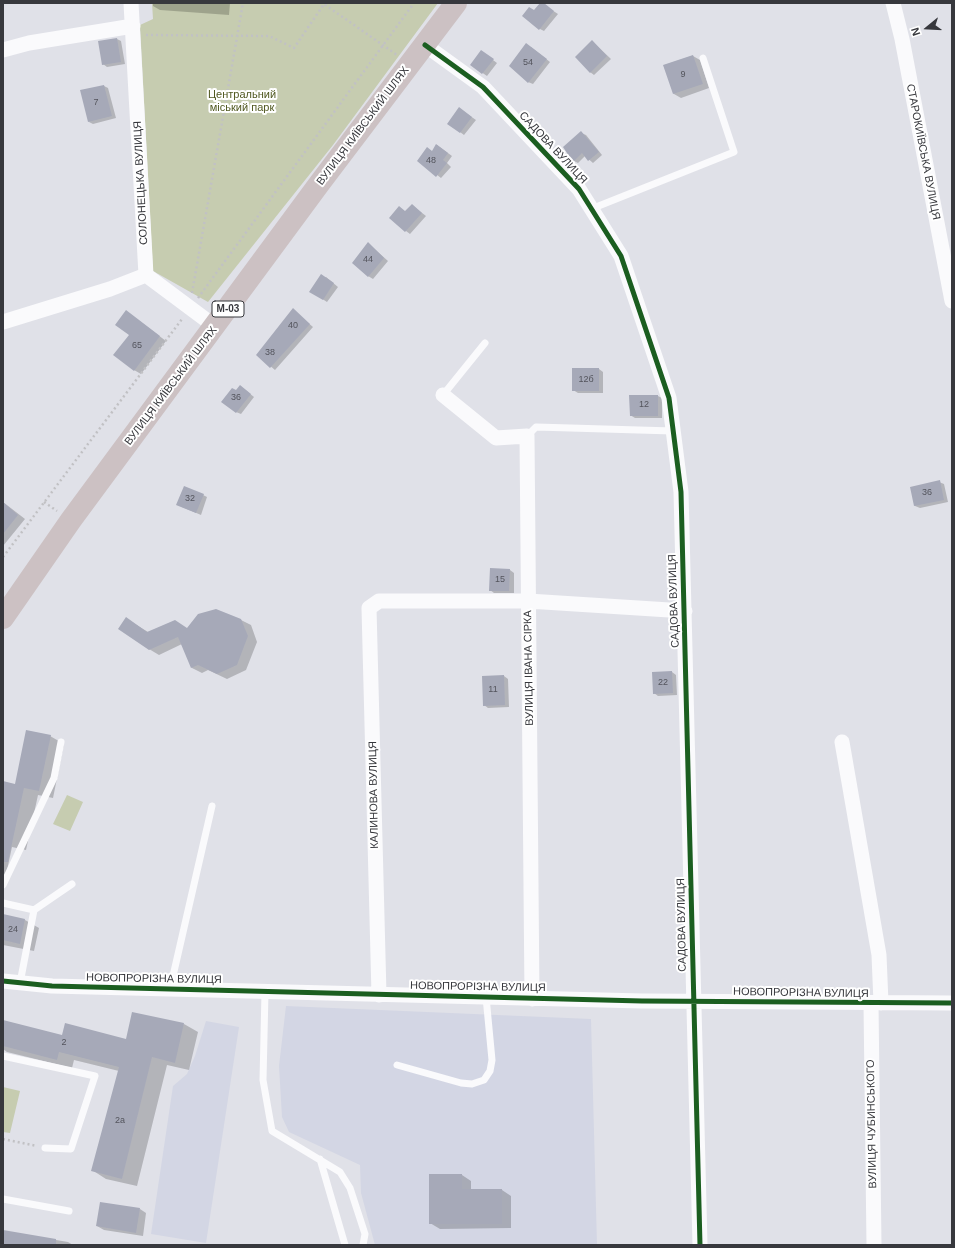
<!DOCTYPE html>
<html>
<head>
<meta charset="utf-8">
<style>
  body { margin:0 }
  #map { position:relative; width:955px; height:1248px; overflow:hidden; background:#e0e1e8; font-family:Helvetica,sans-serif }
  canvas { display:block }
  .frame { position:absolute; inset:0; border:4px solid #37383d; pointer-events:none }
  .north { position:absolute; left:907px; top:8px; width:40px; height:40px; -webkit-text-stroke:3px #fff; paint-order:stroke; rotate:252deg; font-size:11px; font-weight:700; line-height:16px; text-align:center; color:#37383d }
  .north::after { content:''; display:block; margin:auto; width:14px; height:18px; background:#37383d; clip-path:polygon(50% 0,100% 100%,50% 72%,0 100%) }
</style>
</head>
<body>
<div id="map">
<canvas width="955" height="1248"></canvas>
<div class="frame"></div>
<div class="north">N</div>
</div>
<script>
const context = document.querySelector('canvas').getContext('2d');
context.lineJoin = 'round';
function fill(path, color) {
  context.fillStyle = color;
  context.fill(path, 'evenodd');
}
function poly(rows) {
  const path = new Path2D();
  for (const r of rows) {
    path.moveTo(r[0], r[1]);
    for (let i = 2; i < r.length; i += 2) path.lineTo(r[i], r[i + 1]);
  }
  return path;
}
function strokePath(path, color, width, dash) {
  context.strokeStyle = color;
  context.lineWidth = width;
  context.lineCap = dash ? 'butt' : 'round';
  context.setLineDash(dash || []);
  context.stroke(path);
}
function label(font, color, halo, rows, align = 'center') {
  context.font = font + ' Helvetica,sans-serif';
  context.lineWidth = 4;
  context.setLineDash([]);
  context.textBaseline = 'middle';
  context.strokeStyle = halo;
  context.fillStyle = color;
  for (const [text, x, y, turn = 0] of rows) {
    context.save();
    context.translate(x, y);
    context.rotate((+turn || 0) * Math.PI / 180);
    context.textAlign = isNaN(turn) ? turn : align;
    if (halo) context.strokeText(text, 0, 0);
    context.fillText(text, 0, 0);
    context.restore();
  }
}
fill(poly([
  [286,1006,591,1019,597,1245,375,1245,361,1193,360,1165,289,1132,282,1117,279,1066],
  [206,1021,239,1027,206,1243,151,1234,173,1086,187,1074,195,1056]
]), '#d3d6e4');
fill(poly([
  [152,3,438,3,333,145,208,302,153,271,140,25,153,19],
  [67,795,83,802,70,831,53,824],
  [3,1087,20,1091,10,1133,3,1132]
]), '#c6ccb0');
fill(poly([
  [153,3,230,3,229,15,160,10,153,6],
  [541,3,558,14,544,31,540,29,535,11],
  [117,39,121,41,125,64,107,67,103,64],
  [592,41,611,59,594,75,590,72],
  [531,47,550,62,533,84,528,82],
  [485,54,497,63,487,76,471,65],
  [693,56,700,60,709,88,681,98,674,94,664,66],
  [104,86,108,88,116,118,93,124,89,122],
  [463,111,476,120,464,135,460,132],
  [581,133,586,135,602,155,593,163,585,156,578,163,574,161],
  [437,145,452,156,447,163,451,167,441,178,419,161,433,152],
  [412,205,426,216,410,234,406,231,406,212],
  [369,244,388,261,373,279,368,276],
  [326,277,338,287,327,302,310,291],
  [293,310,313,327,275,370,257,355],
  [126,311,166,341,141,374,134,370],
  [599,369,603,372,603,393,578,393,573,390],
  [244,389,254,397,241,414,236,412,236,391],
  [658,396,662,398,662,418,635,418,630,415],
  [939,482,944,484,948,502,920,508,915,506,911,488],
  [203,495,207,497,201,515,182,507],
  [3,502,25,519,3,546],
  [510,570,514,573,514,593,494,593,490,590],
  [241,620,251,625,257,642,246,670,227,679,208,670,202,673,192,668,182,644,159,655,149,649,135,624,148,632,188,629],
  [672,672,676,675,677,695,658,696,654,693],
  [504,676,508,679,509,707,488,708,484,705],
  [50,736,64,744,53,798,38,795,26,850,12,847,3,889,3,782,16,785],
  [3,915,25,920,39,928,34,951,3,945],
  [3,1021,62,1036,127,1040,184,1024,198,1032,189,1070,167,1065,137,1186,106,1179,92,1170,119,1071,74,1060,72,1068,7,1052,3,1049],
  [462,1175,471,1181,471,1190,502,1190,511,1196,511,1228,440,1229,430,1223],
  [140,1209,146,1213,143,1236,104,1230,97,1226],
  [3,1231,68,1242,73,1245,3,1245]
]), '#0003');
fill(poly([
  [540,3,544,3,554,11,539,30,522,16,529,7,534,10],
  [117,38,121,62,102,65,98,41],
  [592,40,607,56,590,73,575,57],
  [526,43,547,59,528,83,509,66],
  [481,50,494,59,482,74,470,65],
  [693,55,703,84,673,94,663,65],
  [104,85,112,116,88,122,80,90],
  [459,107,472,117,460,133,447,124],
  [581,131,599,152,588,161,582,153,573,162,563,147],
  [436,144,448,153,443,160,447,163,436,177,417,161,427,147,432,151],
  [412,204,422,213,405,232,389,218,399,206,405,211],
  [368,242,384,258,368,277,352,263],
  [321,274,334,283,323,300,309,292],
  [293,308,310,324,270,368,256,355],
  [126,310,160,336,134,371,113,355,129,335,115,325],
  [572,368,599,368,599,391,572,391],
  [240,385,251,394,236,413,221,402,232,388,236,390],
  [629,395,658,395,658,416,630,416],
  [940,480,944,500,914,506,910,487],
  [184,486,204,494,196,513,176,505],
  [3,502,18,515,3,534],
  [490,568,510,569,509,591,489,591],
  [216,609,241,619,248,636,237,665,217,674,198,665,191,668,178,637,149,650,118,629,126,617,147,632,175,620,187,628,198,614],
  [672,671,673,693,653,694,652,672],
  [504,675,505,705,483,706,482,676],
  [26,730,51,735,39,791,24,788,8,862,3,862,3,781,15,784],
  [3,914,25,919,20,944,3,940],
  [132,1012,184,1023,175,1063,152,1057,122,1179,91,1171,119,1067,59,1052,57,1060,3,1046,3,1020,62,1035,65,1023,126,1039],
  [429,1174,462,1174,462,1189,502,1189,502,1224,429,1224],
  [100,1202,140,1208,136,1233,96,1226],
  [3,1230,56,1239,56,1245,3,1245]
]), '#a6a9b8');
strokePath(poly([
  [146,35,269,36,294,48,324,4,397,55],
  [192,293,243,3],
  [198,298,414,3],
  [44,502,57,511],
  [3,557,182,319],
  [3,1139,37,1146]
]), '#c1c1c4', 2.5, [2, 3]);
strokePath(poly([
  [591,209,734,152,703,58],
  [443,395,485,343],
  [527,436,536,427,673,431],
  [3,885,54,778,61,742],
  [3,903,34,910,20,983],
  [34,910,72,884],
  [170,989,212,806],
  [265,992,263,1080,272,1131,340,1172,350,1188,365,1234,363,1245],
  [3,1056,95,1076,71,1149,45,1148],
  [397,1065,461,1083,472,1084,484,1080,490,1071,492,1060,486,997],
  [320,1159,345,1245],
  [3,1199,69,1211]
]), '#fafafc', 7);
strokePath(poly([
  [131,3,146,275,209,322,212,332],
  [893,3,902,39,952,301],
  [425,45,483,87,579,189,621,256,669,398,681,492,700,1245],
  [3,50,29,43,133,26],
  [3,322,110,289,146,275],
  [443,395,496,438,527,436,532,999],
  [842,742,879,955,881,1003],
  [3,981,52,986,642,1001,952,1003],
  [379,995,369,608,379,601,528,601,685,611],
  [871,1004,874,1245]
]), '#fafafc', 15);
strokePath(poly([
  [3,618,71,520,319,184,456,3]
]), '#ccc1c3', 22);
strokePath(poly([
  [425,45,483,87,579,189,621,256,669,398,681,492,700,1245],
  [3,981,52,986,642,1001,952,1003]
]), '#1b5e20', 5);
label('9px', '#53545c', null, [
  ["54",528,63],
  ["9",683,75],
  ["7",96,103],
  ["48",431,161],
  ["44",368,260],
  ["40",293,326],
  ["65",137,346],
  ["38",270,353],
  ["12б",586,380],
  ["36",236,398],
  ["12",644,405],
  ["36",927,493],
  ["32",190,499],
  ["15",500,580],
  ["22",663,683],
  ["11",493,690],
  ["24",13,930],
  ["2",64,1043],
  ["2а",120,1121]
]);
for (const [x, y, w] of [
  [228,309,32]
]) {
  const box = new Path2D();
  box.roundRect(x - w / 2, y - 8, w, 16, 3);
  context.fillStyle = '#fff';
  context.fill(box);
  strokePath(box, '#37383d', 1);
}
label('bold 10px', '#37383d', null, [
  ["М-03",228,309]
]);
label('11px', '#515921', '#fff', [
  ["Центральний",242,95],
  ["міський парк",242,108]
]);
label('11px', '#37383d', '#fff', [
  ["ВУЛИЦЯ КИЇВСЬКИЙ ШЛЯХ",363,126,-53],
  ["САДОВА ВУЛИЦЯ",553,148,47],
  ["СТАРОКИЇВСЬКА ВУЛИЦЯ",923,152,79],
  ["СОЛОНЕЦЬКА ВУЛИЦЯ",141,183,-93],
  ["ВУЛИЦЯ КИЇВСЬКИЙ ШЛЯХ",171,386,-53],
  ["САДОВА ВУЛИЦЯ",674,601,-92],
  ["ВУЛИЦЯ ІВАНА СІРКА",529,668,-91],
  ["КАЛИНОВА ВУЛИЦЯ",374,795,-91],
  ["САДОВА ВУЛИЦЯ",682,925,-91],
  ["НОВОПРОРІЗНА ВУЛИЦЯ",154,979,1],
  ["НОВОПРОРІЗНА ВУЛИЦЯ",478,987,1],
  ["НОВОПРОРІЗНА ВУЛИЦЯ",801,993,1],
  ["ВУЛИЦЯ ЧУБИНСЬКОГО",872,1124,-91]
]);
</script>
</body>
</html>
